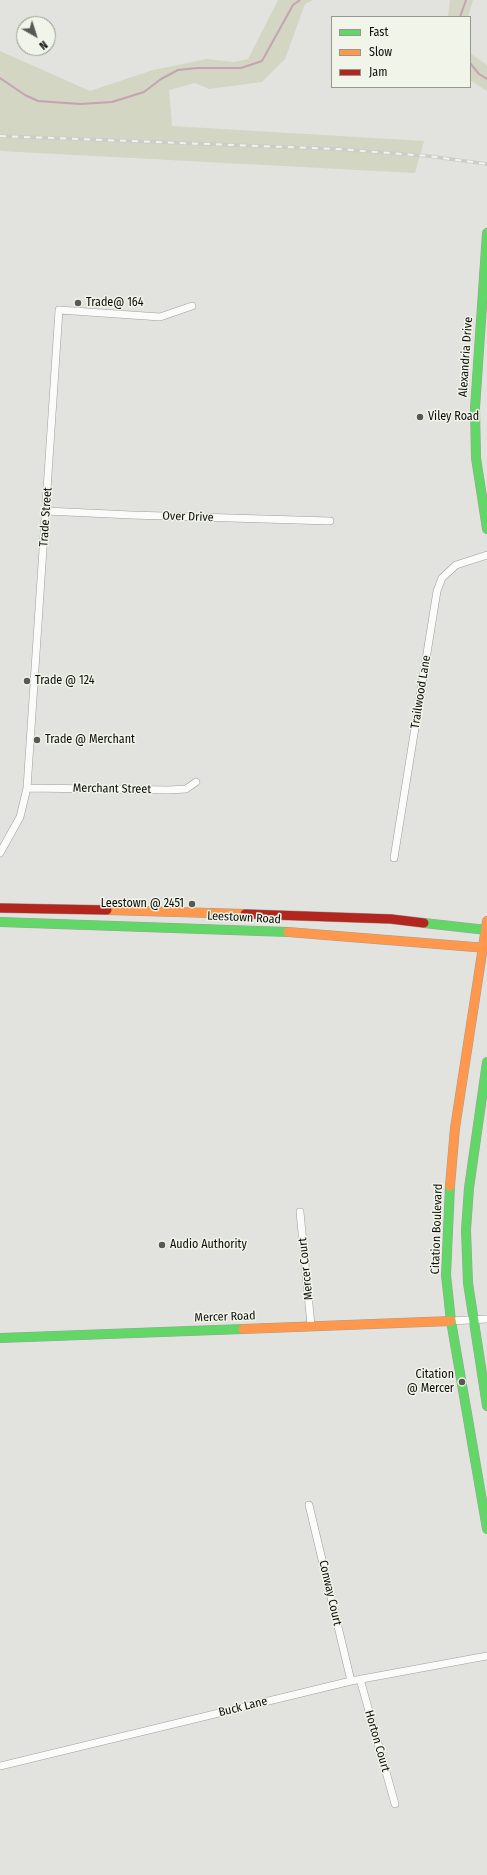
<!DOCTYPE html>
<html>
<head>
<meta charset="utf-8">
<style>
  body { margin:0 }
  #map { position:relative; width:487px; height:1875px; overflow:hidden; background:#e2e3de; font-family:"Fira Sans Condensed",sans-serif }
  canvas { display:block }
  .legend { position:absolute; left:331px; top:16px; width:140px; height:72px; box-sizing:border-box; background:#f1f4e8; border:1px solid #969890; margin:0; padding:5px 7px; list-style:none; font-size:12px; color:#0d0e0b }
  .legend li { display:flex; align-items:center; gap:8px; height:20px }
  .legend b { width:20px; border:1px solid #969890 }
  .north { position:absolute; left:16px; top:16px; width:40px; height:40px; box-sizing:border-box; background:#f1f4e8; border:1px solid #969890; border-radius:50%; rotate:141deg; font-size:11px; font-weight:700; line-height:16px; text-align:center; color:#0d0e0b }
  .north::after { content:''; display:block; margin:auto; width:14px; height:18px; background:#585955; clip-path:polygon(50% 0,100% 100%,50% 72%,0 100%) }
</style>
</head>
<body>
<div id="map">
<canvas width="487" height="1875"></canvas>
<ul class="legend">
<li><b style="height:5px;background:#63d668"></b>Fast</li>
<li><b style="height:5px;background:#ff974d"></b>Slow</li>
<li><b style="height:5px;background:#b3261e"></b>Jam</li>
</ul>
<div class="north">N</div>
</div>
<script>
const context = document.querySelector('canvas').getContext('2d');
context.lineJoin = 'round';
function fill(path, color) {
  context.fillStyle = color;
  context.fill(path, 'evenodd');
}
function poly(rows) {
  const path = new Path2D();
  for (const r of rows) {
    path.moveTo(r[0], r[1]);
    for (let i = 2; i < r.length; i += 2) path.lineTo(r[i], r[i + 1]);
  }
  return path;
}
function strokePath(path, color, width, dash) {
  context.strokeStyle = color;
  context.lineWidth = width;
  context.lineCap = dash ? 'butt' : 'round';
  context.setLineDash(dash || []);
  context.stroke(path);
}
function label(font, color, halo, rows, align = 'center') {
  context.font = font + ' "Fira Sans Condensed",sans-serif';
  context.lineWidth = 3;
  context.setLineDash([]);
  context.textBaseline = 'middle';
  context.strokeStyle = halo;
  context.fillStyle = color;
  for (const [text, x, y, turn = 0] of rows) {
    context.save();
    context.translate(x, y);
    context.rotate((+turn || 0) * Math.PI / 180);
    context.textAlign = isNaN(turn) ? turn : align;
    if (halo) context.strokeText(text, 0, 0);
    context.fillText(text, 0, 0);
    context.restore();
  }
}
fill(poly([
  [278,0,313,0,305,4,285,59,262,82,209,89,195,83,169,90,172,126,424,141,415,173,0,151,0,51,90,91,153,70,207,59,234,62,248,59],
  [450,0,473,0,468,17,448,17],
  [470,53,487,65,487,91,470,80]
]), '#d2d6c3');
strokePath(poly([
  [460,17,466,0],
  [470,63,479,74,487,79],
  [0,78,25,95,38,101,80,104,112,102,144,92,161,79,178,70,197,68,241,68,262,61,293,5,300,0]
]), '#c5a3b3', 2);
const street = poly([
  [46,511,131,515,330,521],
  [27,788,169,790,186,789,196,782],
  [0,853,20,817,27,788,59,310,160,317,192,306],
  [394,858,437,591,442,578,456,565,487,555],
  [300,1212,311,1325],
  [451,1321,487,1319],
  [309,1505,351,1681],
  [360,1679,395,1804],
  [0,1766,351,1681,487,1656]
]);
const fast = poly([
  [487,233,475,408,476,458,487,529],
  [0,922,288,932],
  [424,923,487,930],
  [487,1062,469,1188,466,1230,468,1283,487,1406],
  [450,1186,446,1275,451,1321,487,1529],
  [0,1338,243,1329]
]);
const slow = poly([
  [107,910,245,914],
  [288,932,487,948],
  [450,1186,455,1128,487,921],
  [243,1329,451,1321]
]);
const jam = poly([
  [0,908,107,910],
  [245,914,391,919,424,923]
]);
strokePath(street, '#9e9f9a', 8);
strokePath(fast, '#9e9f9a', 10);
strokePath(slow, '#9e9f9a', 10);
strokePath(jam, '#9e9f9a', 10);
strokePath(street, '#fbfbfa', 7);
strokePath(fast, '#63d668', 9);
strokePath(slow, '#ff974d', 9);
strokePath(jam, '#b3261e', 9);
const rail = poly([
  [0,136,337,149,428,156,487,164]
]);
strokePath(rail, '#cccccb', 3.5);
strokePath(rail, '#f1f4e8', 2, [6]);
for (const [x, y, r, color] of [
  [78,303,4,"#585955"],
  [420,417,4,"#585955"],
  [27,681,4,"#585955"],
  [37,740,4,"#585955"],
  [192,904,4,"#585955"],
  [162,1245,4,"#585955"],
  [462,1382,4,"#585955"]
]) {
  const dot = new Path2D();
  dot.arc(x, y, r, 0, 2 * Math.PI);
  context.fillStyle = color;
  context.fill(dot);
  strokePath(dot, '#f1f4e8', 1.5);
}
label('12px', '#0d0e0b', '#f1f4e8', [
  ["Trade@ 164",86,303],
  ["Viley Road",428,417],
  ["Trade @ 124",35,681],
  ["Trade @ Merchant",45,740],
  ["Leestown @ 2451",184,904,"right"],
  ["Audio Authority",170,1245],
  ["Citation",454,1375,"right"],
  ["@ Mercer",454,1389,"right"]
], 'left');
label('12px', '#0d0e0b', '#f1f4e8', [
  ["Alexandria Drive",466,357,-86],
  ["Trade Street",46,517,-86],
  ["Over Drive",188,517,2],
  ["Trailwood Lane",421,692,-81],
  ["Merchant Street",112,789,1],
  ["Leestown Road",244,918,3],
  ["Citation Boulevard",437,1229,-88],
  ["Mercer Court",306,1269,-96],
  ["Mercer Road",225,1317,-2],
  ["Conway Court",330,1593,77],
  ["Buck Lane",243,1707,-14],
  ["Horton Court",377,1741,74]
]);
</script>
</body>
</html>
